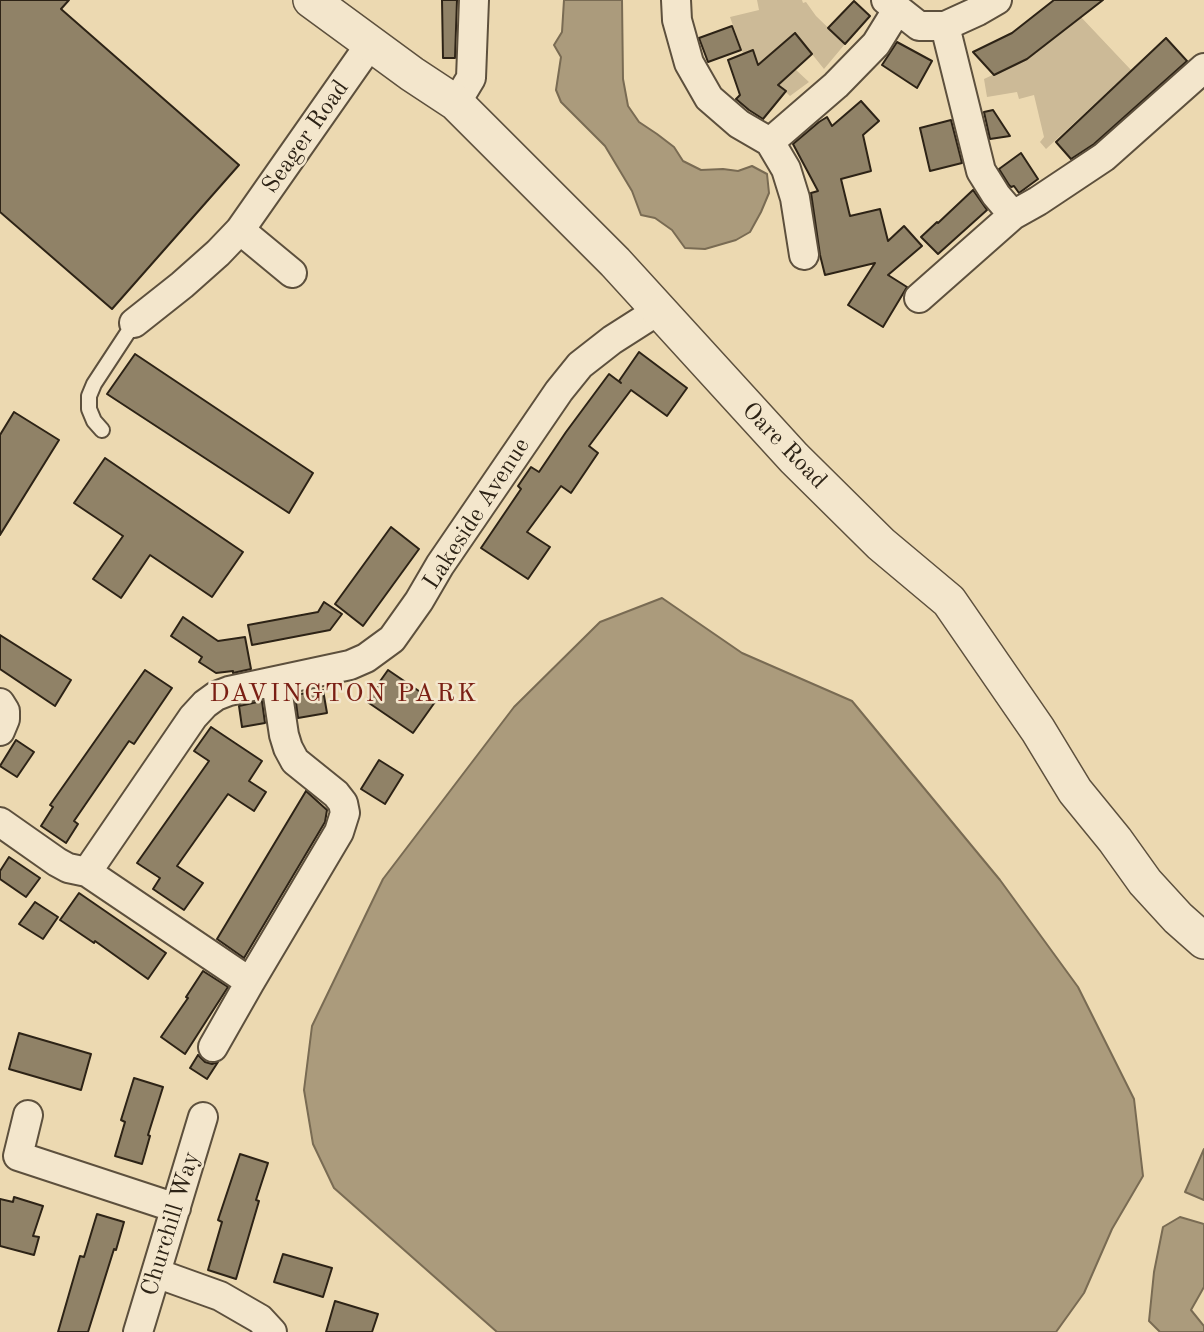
<!DOCTYPE html>
<html>
<head>
<meta charset="utf-8">
<style>
  body { margin:0 }
  canvas { display:block; background:#ecd9b1 }
</style>
</head>
<body>
<canvas width="1204" height="1332"></canvas>
<script>
const context = document.querySelector('canvas').getContext('2d');
context.lineJoin = 'round';
function fill(path, color) {
  context.fillStyle = color;
  context.fill(path, 'evenodd');
}
function poly(rows) {
  const path = new Path2D();
  for (const r of rows) {
    path.moveTo(r[0], r[1]);
    for (let i = 2; i < r.length; i += 2) path.lineTo(r[i], r[i + 1]);
  }
  return path;
}
function strokePath(path, color, width, dash) {
  context.strokeStyle = color;
  context.lineWidth = width;
  context.lineCap = dash ? 'butt' : 'round';
  context.setLineDash(dash || []);
  context.stroke(path);
}
function label(font, color, halo, rows, align = 'center') {
  context.font = font + ' "Old Standard TT",serif';
  context.lineWidth = 5;
  context.setLineDash([]);
  context.textBaseline = 'middle';
  context.strokeStyle = halo;
  context.fillStyle = color;
  for (const [text, x, y, turn = 0] of rows) {
    context.save();
    context.translate(x, y);
    context.rotate((+turn || 0) * Math.PI / 180);
    context.textAlign = isNaN(turn) ? turn : align;
    if (halo) context.strokeText(text, 0, 0);
    context.fillText(text, 0, 0);
    context.restore();
  }
}
fill(poly([
  [757,0,802,0,803,3,806,2,816,16,845,44,824,69,795,33,777,49,795,69,809,82,790,96,774,81,752,80,732,73,757,63,753,50,743,54,730,17,759,10],
  [1080,16,1131,70,1046,149,1040,142,1044,137,1034,95,1019,99,1017,92,987,97,984,79,1022,61]
]), '#ccba97');
const water = poly([
  [564,0,622,0,623,79,628,106,639,122,657,134,674,147,683,161,701,170,723,169,738,171,752,166,767,174,769,193,761,212,750,232,736,240,705,249,685,248,672,230,655,218,641,215,632,191,605,146,561,102,556,90,561,57,554,45,562,32,564,0],
  [662,598,742,653,852,701,1000,880,1078,987,1134,1099,1143,1176,1112,1229,1084,1293,1056,1332,497,1332,334,1188,313,1144,304,1090,312,1026,383,879,514,707,600,622,662,598],
  [1204,1149,1204,1200,1185,1192,1204,1149],
  [1180,1217,1204,1224,1204,1287,1191,1310,1204,1326,1204,1332,1160,1332,1149,1321,1154,1272,1163,1227,1180,1217]
]);
fill(water, '#ab9b7c');
strokePath(water, '#796b53', 2);
const building = poly([
  [0,0,69,0,61,9,239,165,112,309,0,212,0,0],
  [442,0,457,0,455,58,443,58,442,0],
  [1054,0,1103,0,1027,59,994,75,973,52,1012,33,1054,0],
  [854,1,870,16,845,44,828,28,854,1],
  [732,26,741,50,708,62,699,38,732,26],
  [795,33,812,54,778,85,786,91,763,119,749,110,736,99,740,95,728,60,753,50,758,65,795,33],
  [1166,38,1187,61,1094,144,1071,159,1056,142,1166,38],
  [897,42,932,61,917,88,882,65,897,42],
  [861,101,879,121,863,135,871,171,841,179,850,216,880,209,888,241,904,226,922,246,888,275,907,287,883,327,848,305,875,263,825,275,820,255,811,193,818,191,793,144,819,122,827,117,832,126,861,101],
  [993,110,1010,136,990,139,984,112,993,110],
  [951,120,962,163,930,171,920,128,951,120],
  [1021,153,1038,179,1019,193,1014,186,1011,187,1009,185,999,169,1021,153],
  [973,190,987,210,938,254,921,237,937,222,938,223,973,190],
  [639,352,687,388,667,416,631,390,589,446,598,453,571,493,561,486,527,532,550,547,528,579,481,548,521,489,518,486,531,467,539,472,566,432,609,374,621,383,619,381,639,352],
  [135,354,313,473,289,513,107,394,135,354],
  [14,412,59,440,0,535,0,435,14,412],
  [105,458,243,552,212,597,150,555,121,598,93,579,123,536,74,503,105,458],
  [391,527,419,549,363,626,335,604,391,527],
  [324,602,342,614,330,630,252,645,248,625,318,612,324,602],
  [183,617,218,641,245,637,251,669,233,673,233,671,216,673,199,662,202,657,171,636,183,617],
  [0,635,71,680,55,706,0,669,0,635],
  [145,670,172,688,134,744,129,741,74,821,78,824,66,843,41,826,53,807,50,805,145,670],
  [388,670,435,702,413,733,366,701,388,670],
  [323,690,327,713,298,718,295,695,323,690],
  [262,701,265,723,242,727,239,706,262,701],
  [211,727,262,761,249,781,266,792,254,811,228,794,177,866,203,883,184,910,153,889,160,878,137,863,209,761,194,751,211,727],
  [16,740,34,752,17,777,0,766,16,740],
  [379,760,403,775,385,804,361,789,379,760],
  [306,791,327,810,325,822,244,958,217,939,306,791],
  [9,857,40,878,26,897,0,879,0,871,9,857],
  [79,893,166,953,148,979,95,941,94,943,60,920,79,893],
  [35,902,58,917,43,939,19,924,35,902],
  [203,971,228,987,185,1054,161,1037,188,998,186,997,203,971],
  [19,1033,91,1054,81,1090,9,1069,19,1033],
  [198,1055,205,1062,212,1064,218,1062,207,1079,190,1068,198,1055],
  [134,1078,163,1087,148,1135,150,1136,142,1164,115,1156,125,1122,121,1120,134,1078],
  [240,1154,268,1163,256,1200,259,1201,236,1279,208,1270,222,1222,218,1220,240,1154],
  [14,1197,43,1206,33,1236,39,1237,34,1255,0,1246,0,1199,13,1202,14,1197],
  [97,1214,124,1222,116,1250,114,1249,88,1332,58,1332,80,1256,84,1257,97,1214],
  [283,1254,332,1268,323,1297,274,1282,283,1254],
  [335,1301,378,1314,372,1332,326,1332,335,1301]
]);
fill(building, '#908267');
strokePath(building, '#2d2316', 2);
const service = poly([
  [102,430,94,421,89,409,89,396,94,384,134,323]
]);
const minor = poly([
  [676,0,677,20,689,63,709,98,739,124,770,142],
  [886,0,919,26,945,26,978,11,997,0],
  [456,103,471,78,474,0],
  [1013,215,1038,201,1104,157,1204,68],
  [240,230,292,273],
  [804,255,795,198,786,169,770,142,836,85,876,44,897,10],
  [919,298,1013,215,996,195,981,171,945,26],
  [134,323,182,285,218,253,240,230,371,43],
  [0,703,5,711,5,719,0,731],
  [0,822,57,862,68,868,87,872,250,982,339,832,345,813,343,803,336,794,295,761,288,748,284,735,276,682],
  [87,872,193,717,205,704,216,696,229,691,350,665,366,658,392,639,419,601,440,565,559,391,580,365,612,340,659,310],
  [213,1047,250,982],
  [28,1115,18,1156,176,1208],
  [156,1273,220,1296,260,1319,272,1332],
  [138,1332,203,1117]
]);
const tertiary = poly([
  [311,0,412,74,456,103,615,262,794,458,881,544,949,601,1038,730,1075,791,1115,840,1145,882,1178,918,1204,941]
]);
strokePath(service, '#5d503d', 18);
strokePath(minor, '#5d503d', 32);
strokePath(tertiary, '#5d503d', 38);
strokePath(service, '#f3e6cc', 14);
strokePath(minor, '#f3e6cc', 28);
strokePath(tertiary, '#f3e6cc', 35);
label('24px', '#2d2316', '#f3e6cc', [
  ["Seager Road",306,137,-55],
  ["Oare Road",784,446,46],
  ["Lakeside Avenue",477,514,-57],
  ["Churchill Way",171,1224,-73]
]);
context.letterSpacing = '2px';
label('26px', '#7a1f14', '#f3e6cc', [
  ["DAVINGTON PARK",344,694]
]);
context.letterSpacing = '0px';
</script>
</body>
</html>
